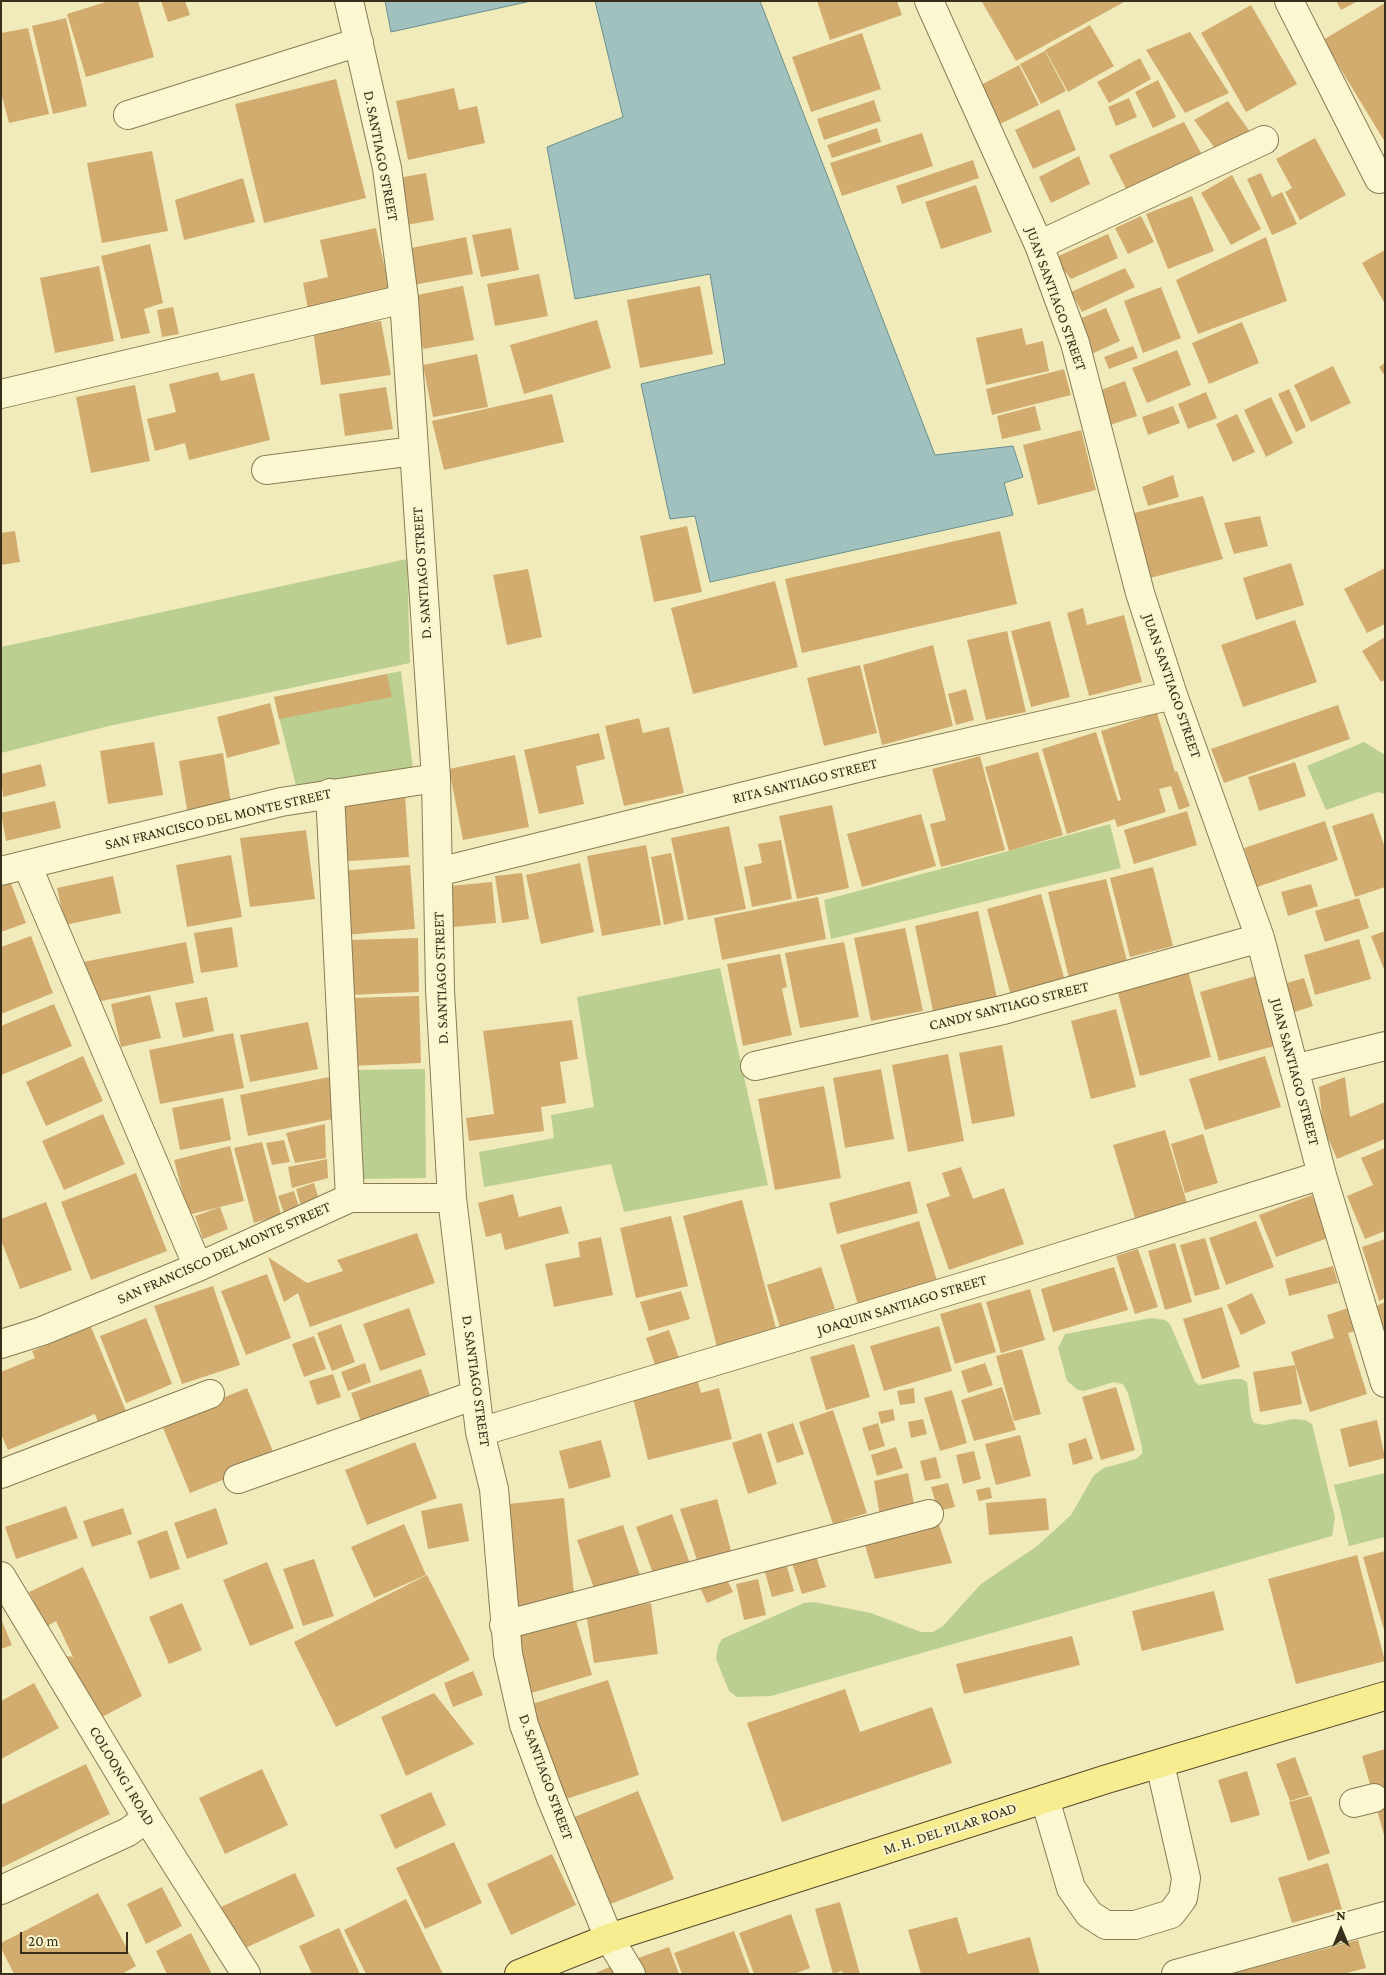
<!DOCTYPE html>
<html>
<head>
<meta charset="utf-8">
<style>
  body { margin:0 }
  #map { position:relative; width:1386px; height:1975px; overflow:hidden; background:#f1ebbc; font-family:"Crimson Pro",serif }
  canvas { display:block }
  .frame { position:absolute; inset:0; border:2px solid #372e1b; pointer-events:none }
  .north { position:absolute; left:1316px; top:1905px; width:50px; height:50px; -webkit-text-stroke:4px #f8f4cc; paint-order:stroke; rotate:0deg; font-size:14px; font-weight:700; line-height:20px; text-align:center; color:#372e1b }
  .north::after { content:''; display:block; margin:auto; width:18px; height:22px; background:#372e1b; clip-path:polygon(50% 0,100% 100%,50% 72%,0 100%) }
  .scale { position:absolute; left:20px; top:1932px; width:108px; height:22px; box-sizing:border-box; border:2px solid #372e1b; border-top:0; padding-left:6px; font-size:15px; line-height:18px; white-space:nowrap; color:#372e1b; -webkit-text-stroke:4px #f8f4cc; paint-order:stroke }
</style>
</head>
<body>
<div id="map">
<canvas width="1386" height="1975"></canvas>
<div class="frame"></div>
<div class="north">N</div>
<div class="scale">20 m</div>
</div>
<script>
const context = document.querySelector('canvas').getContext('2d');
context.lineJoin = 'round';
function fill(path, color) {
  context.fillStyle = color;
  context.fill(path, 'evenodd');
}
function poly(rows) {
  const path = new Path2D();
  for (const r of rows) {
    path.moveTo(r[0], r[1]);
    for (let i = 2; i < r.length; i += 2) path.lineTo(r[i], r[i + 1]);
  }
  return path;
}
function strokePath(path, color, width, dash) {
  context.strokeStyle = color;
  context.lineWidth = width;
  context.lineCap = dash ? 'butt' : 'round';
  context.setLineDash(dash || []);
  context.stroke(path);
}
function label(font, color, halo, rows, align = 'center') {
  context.font = font + ' "Crimson Pro",serif';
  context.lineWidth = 4;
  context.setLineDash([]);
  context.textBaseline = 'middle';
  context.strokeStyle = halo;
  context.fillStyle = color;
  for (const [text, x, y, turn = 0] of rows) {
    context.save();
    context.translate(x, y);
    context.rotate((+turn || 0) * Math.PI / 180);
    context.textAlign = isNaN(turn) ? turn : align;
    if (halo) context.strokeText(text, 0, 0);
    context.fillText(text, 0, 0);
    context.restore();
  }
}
fill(poly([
  [407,559,410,663,109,726,1,753,1,647],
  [401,671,413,769,296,786,274,697],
  [1364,742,1385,755,1385,794,1378,792,1326,810,1307,766],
  [1110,824,1121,868,831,939,824,900],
  [720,968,768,1185,624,1212,611,1164,484,1187,479,1152,554,1138,551,1115,594,1107,577,997],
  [425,1069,426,1178,358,1179,356,1070],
  [1151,1318,1165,1320,1170,1324,1195,1382,1199,1385,1234,1379,1242,1379,1247,1382,1251,1417,1254,1423,1265,1425,1293,1419,1305,1420,1312,1424,1335,1518,1332,1536,771,1696,737,1697,729,1691,716,1659,718,1646,722,1639,804,1603,814,1602,871,1613,921,1632,933,1632,943,1626,981,1584,1037,1546,1071,1515,1094,1475,1104,1468,1136,1459,1142,1454,1142,1447,1128,1393,1123,1384,1114,1382,1084,1391,1078,1390,1067,1381,1058,1348,1065,1334],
  [1385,1473,1385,1537,1349,1546,1334,1485]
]), '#bbcf90');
const water = poly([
  [385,1,531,1,391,32,385,1],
  [595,1,760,1,935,455,1013,446,1023,477,1004,483,1013,515,710,582,695,516,670,519,641,384,725,364,710,274,575,299,547,147,623,117,595,1]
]);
fill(water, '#a1c1be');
strokePath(water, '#688f8d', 1);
fill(poly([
  [109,1,138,1,154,57,86,77,67,14],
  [161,1,185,1,190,15,168,22],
  [817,1,897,1,902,15,830,40],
  [983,1,1126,1,1016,61,982,2],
  [1336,1,1358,1,1341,10],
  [1385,3,1385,142,1323,40],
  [1251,5,1297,84,1246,112,1201,33],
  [66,18,87,106,53,114,32,26],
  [1090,25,1114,66,1068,92,1045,50],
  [28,28,49,114,9,123,1,93,1,33],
  [1190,32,1229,93,1185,113,1146,50],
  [862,33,881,89,811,112,792,57],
  [1045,51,1066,91,1041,104,1020,64],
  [1140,58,1151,79,1109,103,1097,82],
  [1019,65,1039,105,998,125,979,86],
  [336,79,366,198,264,223,235,104],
  [1158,80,1176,117,1153,128,1135,92],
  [454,88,459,110,477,106,485,143,408,160,396,101],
  [1129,98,1137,117,1116,126,1108,107],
  [874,100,881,121,824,140,817,119],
  [1228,101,1256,140,1220,155,1194,120],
  [1059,109,1076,150,1033,169,1015,130],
  [1184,122,1206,162,1132,201,1109,155],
  [877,128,881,142,832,158,827,145],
  [922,133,933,166,842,196,830,163],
  [1315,138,1346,195,1300,220,1285,192,1292,188,1276,159],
  [152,151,168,231,102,243,87,163],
  [1079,156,1090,184,1051,203,1039,177],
  [973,160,979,178,902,204,896,186],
  [426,173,434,220,401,226,392,179],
  [1261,173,1272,197,1282,192,1297,224,1272,235,1247,179],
  [1232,175,1261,229,1231,245,1201,193],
  [243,178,255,222,184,240,175,200],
  [976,185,992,232,941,249,925,202],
  [1192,196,1214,251,1168,269,1146,214],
  [1141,216,1154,242,1128,254,1115,228],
  [376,228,390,291,308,309,303,283,328,277,320,240],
  [511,228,519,270,481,277,472,235],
  [1108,234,1118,258,1071,279,1054,258],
  [466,237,473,274,413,285,406,249],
  [1266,237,1287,301,1198,334,1176,280],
  [150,244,163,303,144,309,150,333,121,339,101,256],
  [1385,250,1385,304,1362,263],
  [99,266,114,341,55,353,40,278],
  [1125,268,1135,287,1082,312,1071,292],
  [539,274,548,316,495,326,487,284],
  [463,286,474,340,423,349,412,296],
  [700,286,713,354,640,368,627,300],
  [1161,287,1181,338,1143,353,1124,301],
  [173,307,179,334,162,337,157,310],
  [1106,308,1120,341,1087,356,1072,322],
  [597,320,611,368,524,394,510,345],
  [381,321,391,375,321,385,313,331],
  [1242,322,1259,363,1209,384,1192,343],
  [1022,328,1026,345,1043,341,1049,371,986,385,976,338],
  [1133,346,1138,358,1109,369,1104,357],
  [1177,350,1191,385,1147,403,1132,368],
  [477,354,488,407,433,417,423,365],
  [1385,363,1385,376,1379,367],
  [1333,366,1351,403,1311,422,1294,385],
  [1064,369,1071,395,992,415,986,389],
  [218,372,221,381,254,373,270,440,189,460,185,443,155,451,147,419,176,412,169,384],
  [1125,381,1137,416,1110,425,1098,391],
  [135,385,150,461,91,473,76,397],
  [386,387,393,429,345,436,339,394],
  [1289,389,1306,427,1296,432,1278,394],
  [1206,392,1217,418,1188,429,1178,404],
  [552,394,564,442,444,470,432,421],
  [1271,397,1293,443,1266,457,1244,410],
  [1035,406,1041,430,1002,439,997,416],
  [1173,406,1180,423,1148,435,1142,417],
  [1237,414,1255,452,1233,462,1216,424],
  [1081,430,1096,490,1038,505,1023,445],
  [1173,475,1179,497,1148,506,1142,487],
  [1203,496,1223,559,1150,578,1134,513],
  [1260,516,1268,546,1234,554,1224,523],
  [687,526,702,592,654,602,640,536],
  [15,531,20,562,1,565,1,533],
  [1000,531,1017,604,802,653,785,579],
  [1291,563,1304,605,1256,620,1243,578],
  [1385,568,1385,624,1367,633,1344,589],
  [528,569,542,637,507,645,493,575],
  [775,581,798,667,693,694,671,608],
  [1083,608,1087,625,1124,615,1142,682,1089,696,1067,613],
  [1295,620,1317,682,1243,707,1221,645],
  [1050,621,1070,697,1031,707,1011,631],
  [1007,631,1026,712,986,720,967,640],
  [1385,637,1385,680,1381,682,1362,651],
  [933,645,953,726,882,745,863,665],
  [860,665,877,733,824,746,807,678],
  [387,674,392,697,279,719,274,697],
  [966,689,974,720,956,725,948,694],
  [270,703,280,744,227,758,217,717],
  [1338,705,1350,739,1224,783,1211,749],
  [1157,713,1175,772,1177,771,1190,806,1179,810,1171,786,1159,789,1166,812,1117,827,1115,819,1067,834,1042,749,1096,732,1118,801,1121,800,1101,731],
  [639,718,643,733,669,727,684,793,624,806,605,726],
  [599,733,605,759,576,766,584,804,539,814,524,750],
  [154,742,163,795,108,804,100,751],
  [1038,752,1063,835,1009,851,985,767],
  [223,753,231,803,187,810,179,761],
  [515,755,529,827,463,840,449,769],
  [980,756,1005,850,941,867,930,824,946,820,932,769],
  [1295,762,1306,796,1259,811,1248,777],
  [41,764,46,786,3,797,1,774],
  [405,793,409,857,337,862,333,797],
  [55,801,61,828,6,841,1,813],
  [832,805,849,888,797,899,779,816],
  [1187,811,1197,845,1134,864,1124,830],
  [1373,813,1385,848,1385,887,1355,897,1332,826],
  [921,814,936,866,862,887,847,834],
  [1325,821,1338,860,1257,887,1244,848],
  [729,826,746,909,688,920,671,838],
  [306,830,315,899,250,907,240,838],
  [781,840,792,899,752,907,744,867,762,863,758,844],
  [646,845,661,925,602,936,587,856],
  [671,853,684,920,664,925,651,857],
  [231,855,242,917,187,927,176,865],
  [580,863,594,932,541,944,526,875],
  [410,865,415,929,345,935,340,871],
  [1153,867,1173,946,1130,957,1110,878],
  [522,873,529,919,502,923,495,876],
  [113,876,121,913,65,925,57,888],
  [1106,879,1127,961,1069,978,1048,892],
  [10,881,26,923,1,932,1,884],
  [492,882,496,923,453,927,449,886],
  [1311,884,1318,906,1288,916,1281,892],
  [1041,894,1065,981,1011,996,987,909],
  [818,897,826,939,722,960,714,918],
  [1359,898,1369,928,1325,942,1315,911],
  [978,911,997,998,933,1011,915,926],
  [232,927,238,967,201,973,194,933],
  [905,928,923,1011,871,1021,854,938],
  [1385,931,1385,972,1371,936],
  [31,936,53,993,1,1014,1,947],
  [418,938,419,992,349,995,347,940],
  [1359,939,1371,979,1315,995,1304,955],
  [186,942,194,983,91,1003,83,962],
  [844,942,859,1017,800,1028,785,953],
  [780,954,787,987,782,989,792,1035,743,1046,727,964],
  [1188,971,1211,1057,1140,1076,1117,989],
  [1263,974,1282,1044,1219,1061,1200,992],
  [1304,978,1313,1006,1292,1013,1283,984],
  [150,995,161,1038,121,1047,111,1004],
  [419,996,421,1063,350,1066,348,998],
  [207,997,214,1031,183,1038,175,1003],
  [54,1004,72,1046,1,1075,1,1026],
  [1116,1009,1136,1087,1091,1099,1071,1021],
  [572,1020,578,1059,560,1062,566,1103,541,1107,544,1131,469,1141,466,1118,494,1114,483,1031],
  [308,1022,318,1069,250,1082,240,1035],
  [233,1033,244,1088,160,1104,149,1050],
  [1002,1045,1015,1116,972,1124,959,1053],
  [948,1054,964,1141,908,1152,892,1065],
  [83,1056,103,1101,46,1126,26,1082],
  [1265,1056,1281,1107,1205,1130,1189,1079],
  [881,1069,894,1139,845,1148,833,1078],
  [329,1077,338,1118,248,1136,240,1095],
  [1345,1077,1350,1117,1385,1102,1385,1139,1337,1159,1323,1127,1319,1087],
  [824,1086,841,1178,775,1190,758,1099],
  [223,1098,231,1140,180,1150,172,1108],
  [103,1114,125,1164,64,1190,42,1141],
  [325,1124,326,1158,295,1163,286,1133],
  [1165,1130,1187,1203,1135,1218,1113,1145],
  [1203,1134,1218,1183,1185,1193,1171,1144],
  [284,1140,290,1162,272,1165,266,1143],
  [262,1142,281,1215,254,1223,234,1148],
  [230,1146,244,1201,188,1215,174,1160],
  [1385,1148,1385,1231,1365,1239,1347,1196,1373,1185,1361,1158],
  [327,1159,328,1178,292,1188,288,1167],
  [961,1167,973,1199,1004,1188,1024,1244,949,1270,926,1204,950,1196,942,1173],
  [136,1173,167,1251,91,1280,61,1202],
  [910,1181,918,1213,837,1234,829,1203],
  [314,1183,320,1203,302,1209,296,1189],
  [294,1191,299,1207,284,1213,278,1196],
  [513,1194,519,1217,561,1206,569,1233,505,1250,501,1233,486,1237,478,1203],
  [1312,1195,1328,1238,1276,1257,1259,1215],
  [742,1200,777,1332,717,1347,683,1216],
  [46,1202,72,1270,20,1289,1,1240,1,1219],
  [220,1207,228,1229,203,1239,195,1216],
  [671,1216,688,1286,636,1298,620,1228],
  [919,1221,938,1284,859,1308,840,1245],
  [1256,1221,1274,1267,1226,1285,1209,1238],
  [417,1233,435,1283,310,1327,298,1293,284,1302,268,1257,307,1283,343,1271,337,1260],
  [601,1237,613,1295,554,1307,545,1264,580,1257,578,1242],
  [1205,1238,1220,1289,1195,1296,1180,1245],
  [1385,1239,1385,1298,1379,1301,1362,1247],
  [1175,1243,1192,1302,1165,1310,1148,1251],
  [1138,1249,1158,1307,1135,1314,1116,1256],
  [1333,1266,1338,1283,1289,1296,1285,1279],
  [821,1267,835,1309,780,1327,767,1285],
  [1114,1267,1128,1310,1053,1332,1041,1289],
  [267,1274,291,1338,246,1355,221,1291],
  [213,1286,240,1365,182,1384,154,1306],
  [1030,1289,1045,1340,1001,1353,986,1302],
  [681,1291,690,1319,649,1331,640,1302],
  [1252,1293,1266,1323,1241,1335,1227,1305],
  [981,1302,996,1352,955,1364,940,1314],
  [1385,1302,1385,1330,1376,1306],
  [1222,1307,1240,1367,1202,1379,1183,1319],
  [1351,1307,1359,1330,1348,1333,1367,1394,1310,1412,1291,1352,1334,1338,1327,1315],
  [409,1308,426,1355,380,1371,363,1324],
  [146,1318,172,1384,126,1403,100,1336],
  [341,1324,355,1362,332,1371,317,1333],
  [939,1326,952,1371,884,1391,870,1346],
  [91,1327,126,1411,98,1422,95,1414,8,1450,1,1434,1,1372,35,1358,32,1351],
  [669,1330,679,1358,655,1365,646,1338],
  [314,1336,326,1369,304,1377,292,1344],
  [854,1344,870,1397,826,1410,810,1357],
  [1022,1349,1041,1414,1014,1421,996,1356],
  [365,1363,371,1382,348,1391,341,1372],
  [985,1363,993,1385,968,1393,961,1371],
  [1295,1365,1302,1404,1260,1412,1253,1372],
  [421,1369,432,1401,362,1425,351,1393],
  [333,1374,341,1397,317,1405,309,1381],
  [696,1375,701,1393,719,1388,732,1439,648,1460,631,1390],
  [1002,1387,1016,1430,974,1441,961,1400],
  [1116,1387,1135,1450,1101,1460,1082,1397],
  [247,1388,276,1459,190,1493,161,1423],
  [914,1388,915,1403,900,1405,897,1391],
  [952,1390,967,1443,940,1451,924,1398],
  [893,1409,895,1420,881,1424,878,1412],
  [833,1410,867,1513,833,1524,799,1422],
  [923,1419,927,1434,911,1438,908,1422],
  [1377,1420,1385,1458,1349,1467,1340,1429],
  [793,1423,804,1454,777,1463,767,1432],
  [878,1423,885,1446,869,1451,862,1428],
  [761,1433,777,1484,748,1494,732,1443],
  [1020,1435,1031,1476,996,1485,985,1444],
  [1086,1438,1093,1459,1073,1465,1068,1444],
  [601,1440,611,1477,569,1489,559,1451],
  [415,1442,437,1498,367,1525,345,1470],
  [896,1447,903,1468,877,1476,871,1455],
  [974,1451,981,1479,963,1484,956,1455],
  [936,1457,941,1478,925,1481,920,1461],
  [908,1473,915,1509,880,1516,874,1481],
  [948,1483,955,1507,938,1511,931,1487],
  [990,1487,992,1498,979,1501,976,1490],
  [564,1498,575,1603,511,1610,499,1505],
  [1046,1498,1049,1530,989,1535,986,1503],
  [717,1499,732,1554,699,1566,680,1509],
  [462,1503,469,1541,428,1549,421,1511],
  [66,1506,78,1538,16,1559,5,1527],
  [123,1508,132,1534,92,1547,83,1521],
  [216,1508,228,1544,187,1559,174,1523],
  [672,1514,691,1566,655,1579,636,1527],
  [937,1519,952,1563,875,1579,862,1535],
  [404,1524,426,1575,374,1598,351,1547],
  [623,1525,642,1581,597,1597,577,1540],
  [167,1530,180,1569,150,1579,137,1541],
  [813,1547,826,1587,802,1594,789,1554],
  [1385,1551,1385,1630,1384,1630,1363,1557],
  [1357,1555,1385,1661,1296,1684,1268,1579],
  [784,1556,794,1591,772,1597,762,1562],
  [314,1559,334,1616,303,1626,283,1569],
  [267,1562,294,1628,250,1646,223,1580],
  [83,1567,142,1696,100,1718,67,1656,73,1657,56,1621,46,1627,29,1592],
  [722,1569,733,1592,707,1603,697,1581],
  [427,1575,470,1660,336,1727,294,1642],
  [758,1579,766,1615,744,1620,736,1584],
  [1214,1591,1224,1630,1142,1651,1132,1611],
  [182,1603,202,1650,169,1664,149,1617],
  [651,1603,658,1654,594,1663,586,1613],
  [575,1617,592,1675,528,1694,511,1636],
  [1,1619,12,1645,1,1649],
  [1072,1636,1080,1665,964,1694,956,1664],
  [473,1671,483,1695,453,1707,444,1683],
  [608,1680,639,1775,560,1801,529,1705],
  [34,1683,59,1728,1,1759,1,1701],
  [845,1689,860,1732,932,1707,952,1763,782,1822,747,1723],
  [434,1693,474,1744,406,1776,381,1717],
  [1385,1749,1385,1835,1384,1835,1362,1756],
  [1295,1757,1309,1795,1290,1801,1276,1764],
  [86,1764,110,1814,1,1868,1,1805],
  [262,1769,288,1825,225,1854,199,1798],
  [1247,1771,1260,1815,1231,1823,1218,1780],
  [638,1791,674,1879,603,1907,567,1820],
  [431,1792,446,1825,395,1849,380,1815],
  [1311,1796,1330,1853,1308,1861,1289,1802],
  [454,1842,482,1903,425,1929,396,1868],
  [552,1854,576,1905,511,1935,487,1884],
  [1328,1863,1342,1909,1292,1923,1278,1878],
  [295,1873,315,1916,241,1950,221,1907],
  [162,1887,182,1926,146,1944,127,1904],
  [98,1893,136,1966,122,1974,14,1974,1,1948,1,1943],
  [406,1899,443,1974,366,1974,344,1930],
  [840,1902,860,1974,843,1974,842,1971,833,1974,815,1909],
  [791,1914,810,1968,794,1974,754,1974,739,1933],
  [957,1917,968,1954,1030,1937,1040,1974,921,1974,908,1930],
  [339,1928,360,1974,312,1974,299,1946],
  [734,1931,750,1974,682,1974,674,1953],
  [191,1933,212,1974,167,1974,156,1951],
  [1358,1940,1366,1968,1343,1974,1230,1974],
  [669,1947,679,1974,643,1974,638,1958],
  [612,1966,615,1974,593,1974]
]), '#d2ac6f');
const minor = poly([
  [349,1,387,168,404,299,436,778,440,990,452,1198,480,1432,494,1489,508,1654,524,1725,551,1798,609,1938,631,1974],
  [929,1,1039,245,1075,343,1140,593,1173,695,1260,938,1322,1175,1385,1383],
  [1289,1,1379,179],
  [128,115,359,42],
  [1039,245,1264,140],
  [1,394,404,299],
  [266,470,414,451],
  [330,793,350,1198],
  [27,865,198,1267],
  [1,871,281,802,436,778],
  [438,872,874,764,1173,695],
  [755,1066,1003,1010,1260,938],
  [1294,1069,1385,1046],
  [1,1344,42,1331,198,1267,350,1198,452,1198],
  [480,1432,1015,1271,1322,1175],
  [1,1474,210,1394],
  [238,1479,475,1395],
  [1,1576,147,1818,246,1974],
  [504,1625,929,1514],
  [1045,1799,1071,1888,1089,1914,1106,1925,1135,1925,1171,1914,1183,1898,1186,1878,1160,1764],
  [1354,1803,1374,1798],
  [1,1890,128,1832,147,1818],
  [1176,1974,1385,1916]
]);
const major = poly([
  [519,1974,609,1938,1107,1779,1385,1696]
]);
strokePath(minor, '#897b55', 30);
strokePath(major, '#56472a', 30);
strokePath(minor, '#fbf7d0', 28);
strokePath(major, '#f8ec90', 28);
label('15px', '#372e1b', '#f8f4cc', [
  ["D. SANTIAGO STREET",381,156,79],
  ["JUAN SANTIAGO STREET",1056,299,70],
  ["D. SANTIAGO STREET",422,573,-94],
  ["JUAN SANTIAGO STREET",1172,686,71],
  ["RITA SANTIAGO STREET",805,781,-14],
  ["SAN FRANCISCO DEL MONTE STREET",218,819,-13],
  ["D. SANTIAGO STREET",441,978,-92],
  ["CANDY SANTIAGO STREET",1009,1006,-14],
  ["JUAN SANTIAGO STREET",1295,1072,75],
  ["SAN FRANCISCO DEL MONTE STREET",224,1253,-24],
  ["JOAQUIN SANTIAGO STREET",902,1305,-17],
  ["D. SANTIAGO STREET",476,1381,82],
  ["COLOONG 1 ROAD",122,1776,59],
  ["D. SANTIAGO STREET",546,1777,70],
  ["M. H. DEL PILAR ROAD",950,1829,-18]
]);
</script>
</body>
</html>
